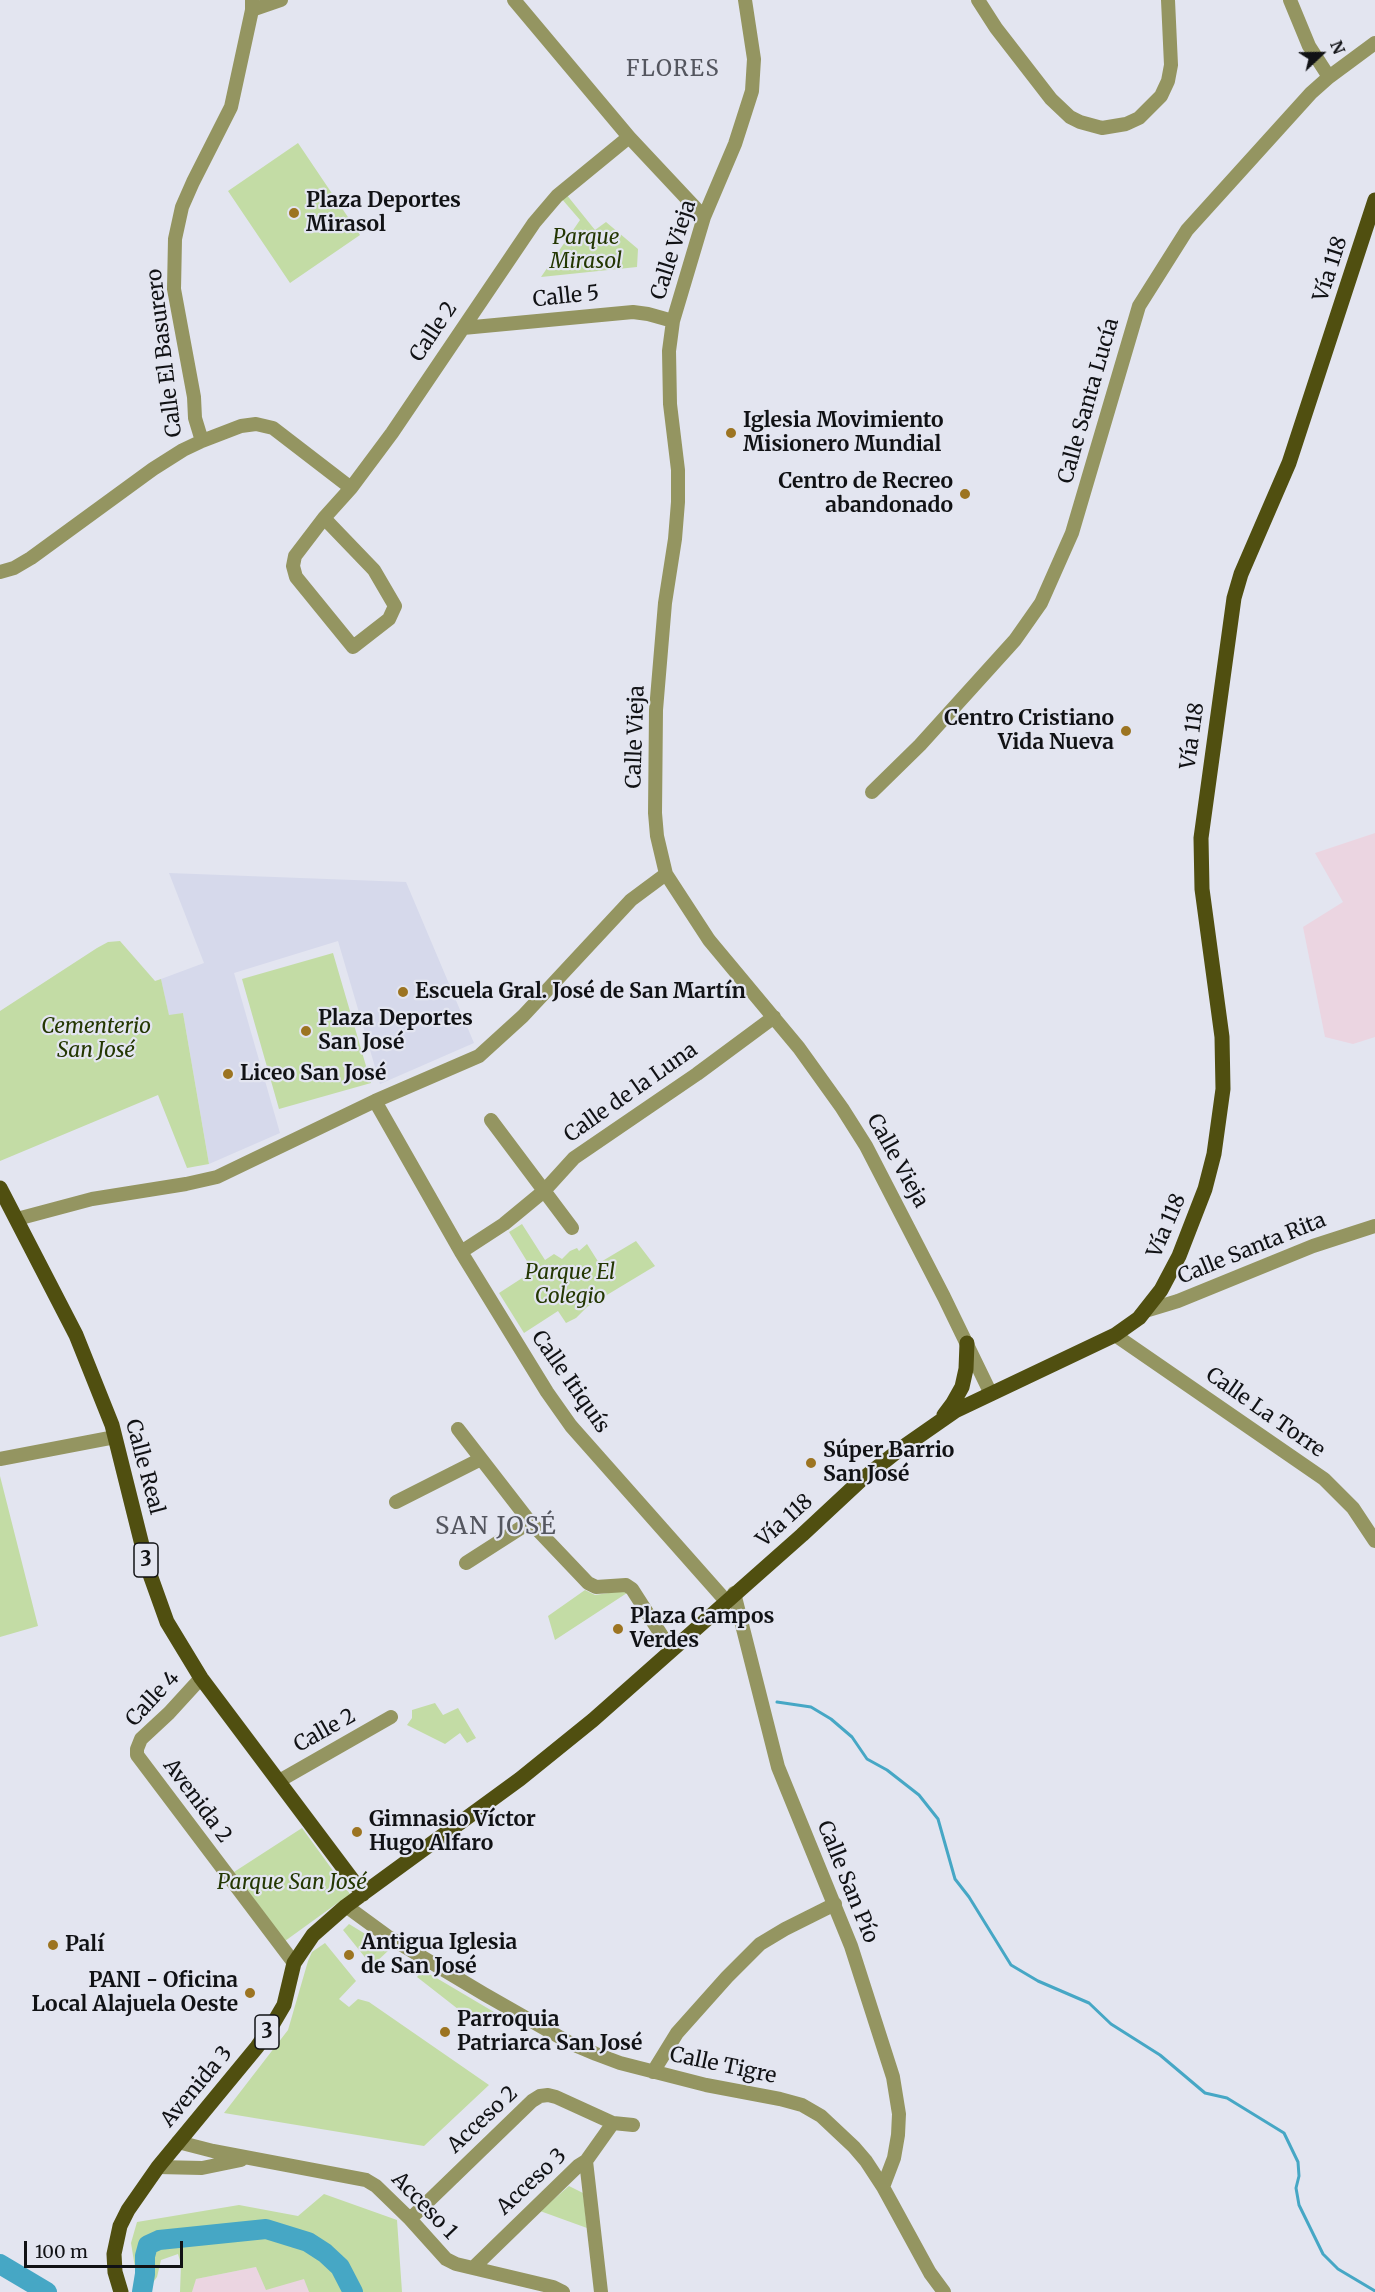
<!DOCTYPE html>
<html>
<head>
<meta charset="utf-8">
<style>
  body { margin:0 }
  #map { position:relative; width:1375px; height:2292px; overflow:hidden; background:#e3e5f0; font-family:Merriweather,serif }
  canvas { display:block }
  .north { position:absolute; left:1291px; top:24px; width:60px; height:60px; -webkit-text-stroke:4px #e3e5f0; paint-order:stroke; rotate:68deg; font-size:16px; font-weight:700; line-height:24px; text-align:center; color:#111215 }
  .north::after { content:''; display:block; margin:auto; width:21px; height:27px; background:#111215; clip-path:polygon(50% 0,100% 100%,50% 72%,0 100%) }
  .scale { position:absolute; left:24px; top:2241px; width:159px; height:27px; box-sizing:border-box; border:3px solid #111215; border-top:0; padding-left:8px; font-size:18px; line-height:21px; white-space:nowrap; color:#111215; -webkit-text-stroke:4px #e3e5f0; paint-order:stroke }
</style>
</head>
<body>
<div id="map">
<canvas width="1375" height="2292"></canvas>
<div class="north">N</div>
<div class="scale">100 m</div>
</div>
<script>
const context = document.querySelector('canvas').getContext('2d');
context.lineJoin = 'round';
function fill(path, color) {
  context.fillStyle = color;
  context.fill(path, 'evenodd');
}
function poly(rows) {
  const path = new Path2D();
  for (const r of rows) {
    path.moveTo(r[0], r[1]);
    for (let i = 2; i < r.length; i += 2) path.lineTo(r[i], r[i + 1]);
  }
  return path;
}
function strokePath(path, color, width, dash) {
  context.strokeStyle = color;
  context.lineWidth = width;
  context.lineCap = dash ? 'butt' : 'round';
  context.setLineDash(dash || []);
  context.stroke(path);
}
function label(font, color, halo, rows, align = 'center') {
  context.font = font + ' Merriweather,serif';
  context.lineWidth = 4.5;
  context.setLineDash([]);
  context.textBaseline = 'middle';
  context.strokeStyle = halo;
  context.fillStyle = color;
  for (const [text, x, y, turn = 0] of rows) {
    context.save();
    context.translate(x, y);
    context.rotate((+turn || 0) * Math.PI / 180);
    context.textAlign = isNaN(turn) ? turn : align;
    if (halo) context.strokeText(text, 0, 0);
    context.fillText(text, 0, 0);
    context.restore();
  }
}
fill(poly([
  [1375,833,1375,1037,1353,1044,1325,1037,1303,927,1343,902,1315,853],
  [256,2267,305,2279,309,2292,192,2292,195,2279]
]), '#ebd5e1');
fill(poly([
  [169,873,406,882,474,1043,380,1084,338,941,234,973,280,1133,209,1164,183,1013,169,1016,161,979,204,963]
]), '#d6d9eb');
fill(poly([
  [298,143,360,235,290,283,228,191],
  [566,194,595,230,606,222,638,249,637,267,541,277,580,220,561,198],
  [120,941,155,981,161,979,169,1015,183,1013,209,1164,187,1168,158,1095,0,1161,0,1011,97,948,108,942],
  [333,953,371,1083,279,1109,242,979],
  [522,1224,545,1260,554,1254,562,1259,570,1251,577,1248,579,1251,587,1244,599,1263,636,1241,655,1266,587,1307,576,1318,566,1323,558,1311,524,1333,499,1293,533,1271,509,1232],
  [0,1476,38,1626,0,1637],
  [585,1590,595,1595,622,1591,627,1593,555,1640,548,1616],
  [435,1703,443,1715,458,1708,476,1738,467,1743,460,1733,445,1744,407,1725,412,1718,412,1710],
  [302,1828,350,1894,285,1941,234,1872],
  [349,1924,390,1949,372,1966,343,1930],
  [325,1943,356,1981,339,1999,349,2007,358,1999,369,2002,489,2085,424,2146,224,2113,288,2030,308,1961,312,1952],
  [423,1970,494,2012,481,2027,417,1977],
  [569,2186,583,2193,587,2228,540,2211],
  [324,2194,397,2220,402,2292,309,2292,304,2279,266,2290,256,2267,196,2279,192,2292,180,2292,181,2264,178,2254,161,2260,157,2277,146,2292,139,2292,131,2243,137,2222,239,2205,298,2216]
]), '#c3dca5');
strokePath(poly([
  [777,1702,811,1707,831,1719,852,1737,867,1759,887,1770,919,1795,938,1819,955,1879,969,1897,1011,1965,1038,1981,1089,2003,1111,2024,1160,2055,1205,2093,1227,2098,1284,2133,1298,2162,1299,2176,1296,2188,1299,2205,1323,2254,1338,2269,1375,2291]
]), '#46a7c5', 3);
strokePath(poly([
  [0,2264,47,2292],
  [142,2292,145,2274,145,2256,148,2245,159,2240,266,2229,308,2242,325,2253,340,2267,353,2292]
]), '#46a7c5', 20);
strokePath(poly([
  [514,0,629,137,704,217],
  [745,0,754,59,752,91,735,144,704,217,673,321,669,351,670,404,678,470,678,502,675,539,665,603,656,710,655,813,657,836,666,874,709,940,799,1048,842,1108,866,1146,944,1297,991,1394],
  [978,0,996,28,1051,99,1070,117,1080,122,1102,128,1126,124,1139,118,1161,96,1168,81,1171,65,1168,0],
  [1290,0,1309,46,1329,77],
  [252,10,281,0],
  [463,328,633,312,648,314,673,321],
  [202,441,241,426,256,424,273,428,351,488],
  [324,518,374,570,395,606,389,619,353,647,296,577,293,566,295,556,324,518,351,488,392,433,534,223,557,196,629,137],
  [0,572,14,568,31,558,153,469,183,450,202,441,195,418,194,397,174,289,175,239,182,207,193,182,231,107,252,10,252,0],
  [872,792,920,745,1015,640,1041,603,1072,533,1139,306,1187,230,1311,93,1329,77,1375,43],
  [375,1101,461,1252,547,1392,571,1426,726,1601],
  [491,1120,572,1228],
  [17,1219,92,1199,186,1184,217,1177,375,1101,479,1056,523,1016,631,900,666,874],
  [461,1252,504,1224,544,1191,574,1158,697,1074,774,1017],
  [1145,1311,1178,1301,1313,1246,1375,1226],
  [1115,1335,1324,1479,1353,1508,1375,1541],
  [458,1429,530,1522,588,1583,596,1587,626,1585,632,1589,671,1650],
  [0,1459,115,1437],
  [396,1502,481,1459],
  [466,1563,530,1522],
  [734,1593,778,1767,851,1946,893,2077,899,2114,898,2135,894,2158,883,2187],
  [201,1678,169,1713,141,1739,137,1749,137,1755,294,1963],
  [279,1781,391,1717],
  [346,1906,387,1936,484,1994,570,2043,596,2054,620,2063,706,2085,780,2099,802,2105,821,2116,854,2147,866,2161,883,2187,930,2273,944,2292],
  [653,2072,677,2033,727,1977,760,1944,785,1929,835,1904],
  [178,2142,213,2151,366,2180,376,2186,410,2219,446,2259,456,2264,553,2287,563,2292],
  [586,2161,601,2292],
  [158,2167,202,2168,241,2160],
  [410,2219,532,2101,540,2096,548,2095,556,2097,613,2123,633,2125],
  [474,2267,578,2166,586,2161,613,2123]
]), '#949561', 14);
strokePath(poly([
  [0,1188,76,1335,112,1425,148,1569,167,1622,201,1678,363,1894],
  [944,1415,953,1403,962,1387,966,1369,967,1343],
  [121,2292,115,2272,114,2254,120,2226,128,2210,158,2167,257,2047,274,2022,284,2005,294,1963,313,1935,346,1906,520,1779,593,1720,802,1535,860,1481,899,1450,955,1411,1115,1335,1139,1318,1161,1290,1179,1256,1205,1189,1214,1154,1223,1089,1222,1037,1202,889,1201,838,1234,598,1241,574,1289,463,1375,200]
]), '#504f10', 15);
for (const [x, y, r, color] of [
  [294,213,6,"#9c7421"],
  [731,433,6,"#9c7421"],
  [965,494,6,"#9c7421"],
  [1126,731,6,"#9c7421"],
  [403,992,6,"#9c7421"],
  [306,1031,6,"#9c7421"],
  [228,1074,6,"#9c7421"],
  [811,1463,6,"#9c7421"],
  [618,1629,6,"#9c7421"],
  [357,1832,6,"#9c7421"],
  [53,1945,6,"#9c7421"],
  [349,1955,6,"#9c7421"],
  [250,1993,6,"#9c7421"],
  [445,2032,6,"#9c7421"]
]) {
  const dot = new Path2D();
  dot.arc(x, y, r, 0, 2 * Math.PI);
  context.fillStyle = color;
  context.fill(dot);
  strokePath(dot, '#e3e5f0', 2);
}
for (const [x, y, w] of [
  [146,1560,24],
  [267,2032,24]
]) {
  const box = new Path2D();
  box.roundRect(x - w / 2, y - 17, w, 34, 4.5);
  context.fillStyle = '#e3e5f0';
  context.fill(box);
  strokePath(box, '#111215', 1.5);
}
label('bold 20px', '#111215', null, [
  ["3",146,1560],
  ["3",267,2032]
]);
label('bold 21px', '#111215', '#e3e5f0', [
  ["Plaza Deportes",306,201],
  ["Mirasol",306,225],
  ["Iglesia Movimiento",743,421],
  ["Misionero Mundial",743,445],
  ["Centro de Recreo",953,482,"right"],
  ["abandonado",953,506,"right"],
  ["Centro Cristiano",1114,719,"right"],
  ["Vida Nueva",1114,743,"right"],
  ["Escuela Gral. José de San Martín",415,992],
  ["Plaza Deportes",318,1019],
  ["San José",318,1043],
  ["Liceo San José",240,1074],
  ["Súper Barrio",823,1451],
  ["San José",823,1475],
  ["Plaza Campos",630,1617],
  ["Verdes",630,1641],
  ["Gimnasio Víctor",369,1820],
  ["Hugo Alfaro",369,1844],
  ["Antigua Iglesia",361,1943],
  ["de San José",361,1967],
  ["Palí",65,1945],
  ["PANI - Oficina",238,1981,"right"],
  ["Local Alajuela Oeste",238,2005,"right"],
  ["Parroquia",457,2020],
  ["Patriarca San José",457,2044]
], 'left');
label('italic 21px', '#243702', '#e3e5f0', [
  ["Parque",586,238],
  ["Mirasol",586,262],
  ["Cementerio",96,1027],
  ["San José",96,1051],
  ["Parque El",570,1273],
  ["Colegio",570,1297],
  ["Parque San José",292,1883]
]);
label('21px', '#111215', '#e3e5f0', [
  ["Calle Vieja",674,250,-72],
  ["Vía 118",1331,269,-72],
  ["Calle 5",566,297,-6],
  ["Calle 2",434,332,-56],
  ["Calle El Basurero",165,353,-97],
  ["Calle Santa Lucía",1089,401,-74],
  ["Vía 118",1193,736,-82],
  ["Calle Vieja",636,737,-88],
  ["Calle de la Luna",631,1093,-35],
  ["Calle Vieja",897,1161,61],
  ["Vía 118",1167,1226,-67],
  ["Calle Santa Rita",1252,1249,-22],
  ["Calle Itiquís",570,1382,55],
  ["Calle La Torre",1265,1413,35],
  ["Calle Real",144,1467,75],
  ["Vía 118",785,1521,-42],
  ["Calle 4",153,1699,-47],
  ["Calle 2",325,1731,-29],
  ["Avenida 2",197,1801,53],
  ["Calle San Pío",847,1882,68],
  ["Calle Tigre",723,2066,12],
  ["Avenida 3",197,2087,-50],
  ["Acceso 2",483,2120,-43],
  ["Acceso 3",532,2182,-43],
  ["Acceso 1",424,2206,46]
]);
context.letterSpacing = '1.5px';
label('22px', '#54565f', '#e3e5f0', [
  ["FLORES",673,70]
]);
context.letterSpacing = '0px';
context.letterSpacing = '1.5px';
label('24px', '#54565f', '#e3e5f0', [
  ["SAN JOSÉ",496,1527]
]);
context.letterSpacing = '0px';
</script>
</body>
</html>
